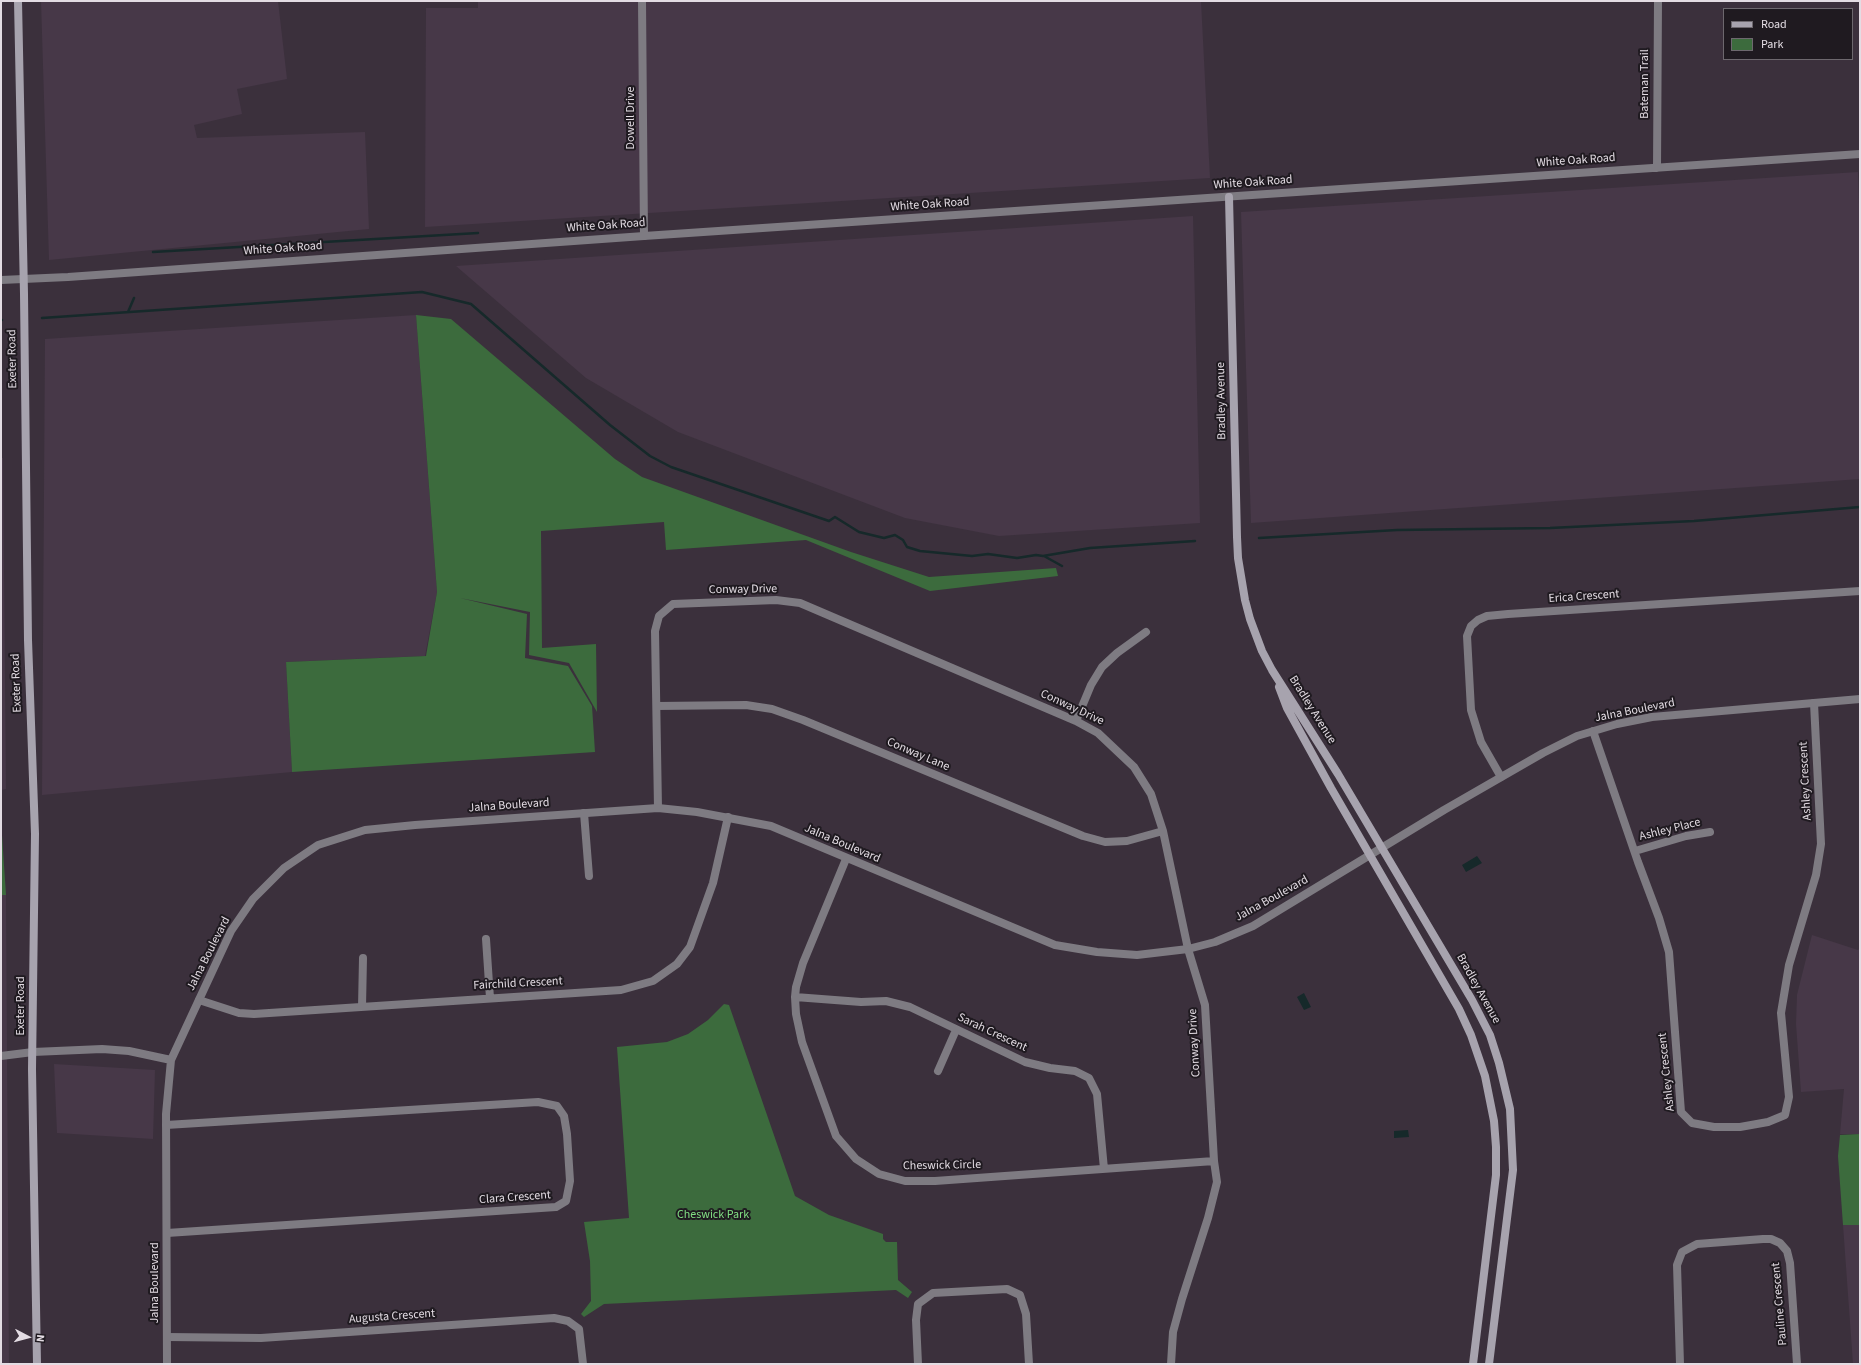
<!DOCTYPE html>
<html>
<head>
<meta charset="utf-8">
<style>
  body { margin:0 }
  #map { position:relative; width:1861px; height:1365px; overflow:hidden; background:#3b303c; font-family:"Source Sans 3",sans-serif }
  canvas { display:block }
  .frame { position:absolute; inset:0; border:2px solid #e3dce3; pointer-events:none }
  .legend { position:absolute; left:1723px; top:8px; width:130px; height:52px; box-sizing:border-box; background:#1f1a20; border:1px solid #6d686e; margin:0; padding:5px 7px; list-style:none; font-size:12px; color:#e3dce3 }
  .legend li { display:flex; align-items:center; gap:8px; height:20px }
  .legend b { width:20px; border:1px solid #6d686e }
  .north { position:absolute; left:8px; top:1317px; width:40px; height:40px; -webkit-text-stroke:3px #1f1a20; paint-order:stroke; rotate:96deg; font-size:11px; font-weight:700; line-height:16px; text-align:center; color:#e3dce3 }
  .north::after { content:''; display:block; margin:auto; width:14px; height:18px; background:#e3dce3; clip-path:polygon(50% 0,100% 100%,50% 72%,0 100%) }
</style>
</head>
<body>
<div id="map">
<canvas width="1861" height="1365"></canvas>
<div class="frame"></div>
<ul class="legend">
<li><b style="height:5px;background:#a7a3ae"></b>Road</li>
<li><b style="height:11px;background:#3c6b3d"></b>Park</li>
</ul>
<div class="north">N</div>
</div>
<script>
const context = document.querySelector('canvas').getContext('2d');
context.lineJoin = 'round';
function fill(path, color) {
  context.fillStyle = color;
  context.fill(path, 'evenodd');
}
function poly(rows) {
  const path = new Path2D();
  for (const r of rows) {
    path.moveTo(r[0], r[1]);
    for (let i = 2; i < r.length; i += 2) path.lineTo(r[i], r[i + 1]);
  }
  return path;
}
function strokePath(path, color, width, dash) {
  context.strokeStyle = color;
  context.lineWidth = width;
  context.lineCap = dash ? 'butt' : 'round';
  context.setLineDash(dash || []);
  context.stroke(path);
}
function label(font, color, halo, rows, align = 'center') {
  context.font = font + ' "Source Sans 3",sans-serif';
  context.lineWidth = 4;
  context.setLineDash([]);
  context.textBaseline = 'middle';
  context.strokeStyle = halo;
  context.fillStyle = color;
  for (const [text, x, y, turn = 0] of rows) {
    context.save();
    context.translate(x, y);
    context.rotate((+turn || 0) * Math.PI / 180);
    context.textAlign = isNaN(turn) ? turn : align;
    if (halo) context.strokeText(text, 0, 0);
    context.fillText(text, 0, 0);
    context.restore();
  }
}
fill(poly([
  [41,1,278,1,287,79,237,89,242,114,194,125,197,138,365,132,369,229,49,260],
  [478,1,1201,1,1210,178,425,227,426,8,478,8],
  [1858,172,1860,237,1860,479,1251,523,1241,212],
  [1193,216,1200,523,999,536,905,518,678,432,586,378,456,266],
  [416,315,437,592,425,656,286,662,292,772,42,795,45,339],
  [1,458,3,458,6,789,1,790],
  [1,895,6,895,9,1364,1,1364],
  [1812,935,1858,950,1860,948,1860,1134,1840,1134,1844,1089,1801,1092,1796,1024,1797,995],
  [54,1064,155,1070,153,1139,57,1133],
  [1843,1225,1860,1225,1860,1364,1853,1364]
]), '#473848');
fill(poly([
  [416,315,451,319,615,459,642,477,851,552,929,577,1056,568,1058,576,930,591,806,540,666,550,664,522,541,531,542,648,596,644,597,712,569,663,529,655,530,612,460,598,527,614,525,658,568,666,592,706,595,752,292,772,286,662,426,656,437,592],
  [1,820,6,895,1,895],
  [724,1004,729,1005,795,1196,829,1215,883,1234,883,1239,886,1242,897,1242,898,1280,912,1292,908,1298,896,1290,604,1304,584,1317,581,1314,591,1301,590,1261,584,1222,629,1218,617,1047,667,1042,688,1034,708,1020],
  [1860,1134,1860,1225,1843,1225,1838,1156,1840,1135]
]), '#3c6b3d');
fill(poly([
  [1477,856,1482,863,1466,872,1462,865],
  [1304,993,1311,1007,1304,1010,1297,997],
  [1408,1130,1409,1137,1394,1138,1394,1131]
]), '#16292a');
strokePath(poly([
  [153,252,478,233],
  [128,312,134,298],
  [42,318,422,292,471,304,610,425,650,456,671,467,829,521,835,517,859,532,884,538,895,535,903,540,907,547,920,551,972,556,988,554,1017,558,1036,555,1043,556,1090,548,1195,541],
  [1,320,2,320],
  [1259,538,1397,530,1550,528,1694,521,1860,507],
  [1044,556,1062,566]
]), '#16292a', 2.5);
strokePath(poly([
  [642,1,644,236],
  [657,706,746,705,772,709,803,720,1083,836,1105,842,1127,841,1163,831],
  [1076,721,1091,685,1102,667,1117,653,1146,632],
  [1593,731,1638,862,1659,918,1669,952,1681,1112,1692,1123,1714,1127,1740,1127,1768,1122,1785,1115,1789,1097,1781,1013,1789,965,1816,875,1821,844,1814,703],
  [1501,777,1481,742,1471,710,1467,636,1471,626,1478,620,1487,616,1508,614,1860,591],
  [658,808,655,631,659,616,673,604,776,600,800,603,1076,721,1098,733,1134,767,1151,794,1163,831,1188,949,1205,1005,1214,1161,1217,1182,1208,1218,1182,1299,1173,1332,1171,1364],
  [584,813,589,876],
  [1635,851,1686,836,1710,832],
  [846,859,803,963,796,987,795,997,796,1014,802,1042,836,1136,856,1159,879,1174,905,1181,935,1181,1214,1161],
  [486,939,490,998],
  [795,997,861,1002,886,1001,910,1007,1025,1062,1050,1068,1075,1071,1089,1078,1097,1094,1104,1169],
  [199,1000,239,1013,254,1014,621,990,653,981,677,964,690,947,713,883,728,817],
  [362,1007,363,958],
  [1,1056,33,1052],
  [938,1071,956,1030],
  [166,1125,538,1102,557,1106,564,1116,567,1134,570,1181,566,1201,556,1207,167,1233],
  [167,1337,261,1338,554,1318,568,1321,579,1329,583,1364],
  [918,1364,916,1320,918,1304,933,1293,1007,1289,1020,1295,1026,1314,1029,1364],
  [1680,1364,1677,1265,1682,1252,1697,1244,1763,1239,1771,1239,1780,1243,1787,1251,1790,1263,1797,1364]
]), '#7e7b82', 8);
strokePath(poly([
  [1657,168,1658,1],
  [1,280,68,277,644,236,1860,154],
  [33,1052,102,1049,129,1051,171,1060],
  [167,1364,166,1114,171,1060,231,931,253,899,284,868,318,845,365,830,415,825,658,808,697,812,771,826,1055,945,1097,952,1137,955,1188,949,1215,942,1253,926,1444,810,1543,753,1577,736,1617,724,1652,717,1860,699]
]), '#7e7b82', 8);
strokePath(poly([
  [18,1,24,294,28,640,35,834,32,1069,37,1364],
  [1229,197,1237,537,1238,558,1245,600,1250,619,1262,651,1272,670,1338,774,1472,1000,1490,1035,1499,1063,1510,1109,1513,1170,1489,1364],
  [1279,687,1287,708,1331,788,1459,1009,1471,1035,1485,1076,1494,1121,1496,1147,1496,1175,1473,1364]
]), '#a7a3ae', 8);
label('12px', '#e3dce3', '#1f1a20', [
  ["Bateman Trail",1645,84,-90],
  ["Dowell Drive",631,118,-90],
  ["White Oak Road",1576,161,-4],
  ["White Oak Road",1253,183,-4],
  ["White Oak Road",930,205,-4],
  ["White Oak Road",606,226,-4],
  ["White Oak Road",283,249,-4],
  ["Exeter Road",13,359,-91],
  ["Bradley Avenue",1222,401,-91],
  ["Conway Drive",743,590,-1],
  ["Erica Crescent",1584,597,-4],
  ["Exeter Road",17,683,-92],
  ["Conway Drive",1072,708,25],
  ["Bradley Avenue",1312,710,58],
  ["Jalna Boulevard",1635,711,-11],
  ["Conway Lane",918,755,23],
  ["Ashley Crescent",1806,781,-93],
  ["Jalna Boulevard",509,806,-4],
  ["Ashley Place",1670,830,-14],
  ["Jalna Boulevard",842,844,23],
  ["Jalna Boulevard",1272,899,-29],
  ["Jalna Boulevard",209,954,-63],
  ["Fairchild Crescent",518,984,-3],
  ["Bradley Avenue",1478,989,61],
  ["Exeter Road",21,1006,-90],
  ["Sarah Crescent",992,1033,25],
  ["Conway Drive",1195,1043,-93],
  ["Ashley Crescent",1667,1072,-96],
  ["Cheswick Circle",942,1166,-1],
  ["Clara Crescent",515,1198,-4],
  ["Jalna Boulevard",155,1283,-90],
  ["Pauline Crescent",1780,1304,-95],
  ["Augusta Crescent",392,1317,-4]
]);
label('12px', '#81df83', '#1f1a20', [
  ["Cheswick Park",713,1215]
]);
</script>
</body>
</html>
